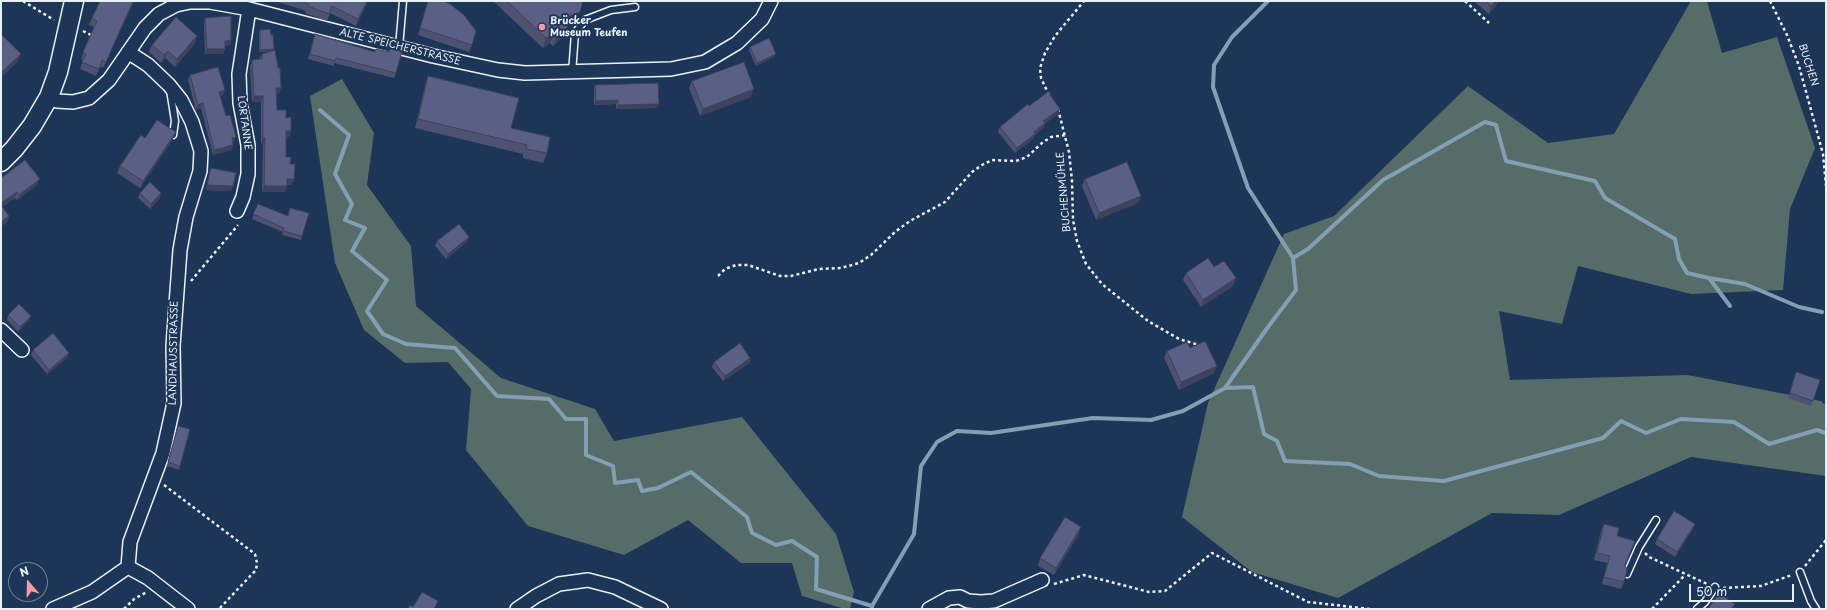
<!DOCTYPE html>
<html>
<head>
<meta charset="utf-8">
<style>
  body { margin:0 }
  #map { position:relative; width:1827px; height:610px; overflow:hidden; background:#1d3557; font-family:"Playpen Sans",sans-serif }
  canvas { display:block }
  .frame { position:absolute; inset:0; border:2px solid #e8f1f8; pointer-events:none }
  .north { position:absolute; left:8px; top:562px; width:40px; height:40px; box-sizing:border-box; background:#1d3557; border:1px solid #6e8097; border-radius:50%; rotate:340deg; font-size:11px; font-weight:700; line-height:16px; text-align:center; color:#e8f1f8 }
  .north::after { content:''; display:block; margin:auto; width:14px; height:18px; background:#ff9aa2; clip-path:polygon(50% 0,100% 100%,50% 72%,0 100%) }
  .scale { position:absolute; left:1689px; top:584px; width:105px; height:18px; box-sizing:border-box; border:2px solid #e8f1f8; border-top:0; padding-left:5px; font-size:12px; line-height:14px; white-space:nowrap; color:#e8f1f8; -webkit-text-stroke:3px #1d3557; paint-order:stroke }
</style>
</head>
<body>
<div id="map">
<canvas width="1827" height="610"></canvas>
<div class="frame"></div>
<div class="north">N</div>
<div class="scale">50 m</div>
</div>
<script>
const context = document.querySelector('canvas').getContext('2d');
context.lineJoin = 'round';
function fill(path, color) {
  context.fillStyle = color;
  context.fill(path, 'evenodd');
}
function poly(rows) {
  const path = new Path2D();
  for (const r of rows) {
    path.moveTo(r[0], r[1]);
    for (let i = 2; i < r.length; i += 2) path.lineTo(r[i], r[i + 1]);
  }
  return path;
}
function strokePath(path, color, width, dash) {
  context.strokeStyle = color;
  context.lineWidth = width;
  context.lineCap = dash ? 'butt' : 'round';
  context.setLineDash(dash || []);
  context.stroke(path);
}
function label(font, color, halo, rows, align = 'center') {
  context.font = font + ' "Playpen Sans",sans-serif';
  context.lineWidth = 4;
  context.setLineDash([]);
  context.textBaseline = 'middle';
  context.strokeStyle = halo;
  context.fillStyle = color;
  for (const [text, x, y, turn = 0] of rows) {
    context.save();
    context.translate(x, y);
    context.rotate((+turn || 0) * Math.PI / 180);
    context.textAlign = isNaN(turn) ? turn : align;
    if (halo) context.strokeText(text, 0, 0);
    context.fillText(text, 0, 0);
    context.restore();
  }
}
fill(poly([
  [1691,1,1707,1,1722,53,1777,37,1815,148,1790,209,1783,290,1691,294,1578,266,1562,324,1499,311,1510,380,1688,375,1821,401,1826,406,1826,476,1691,457,1559,515,1492,513,1338,598,1252,572,1182,517,1208,403,1284,234,1334,216,1468,86,1548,143,1614,134],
  [342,79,374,133,367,185,411,246,416,306,501,378,595,409,614,441,742,417,836,534,854,592,850,609,845,609,802,596,792,563,741,563,688,520,624,555,528,526,466,450,471,389,448,362,405,363,364,330,335,263,310,96]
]), '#556c68');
strokePath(poly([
  [320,110,349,135,335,174,352,204,345,220,365,228,352,251,387,280,367,311,383,334,406,344,455,348,497,396,549,399,566,419,586,419,586,455,613,466,615,483,638,480,642,491,658,488,691,472,747,517,752,533,776,545,792,541,817,557,816,589,872,606],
  [1293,258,1308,249,1383,180,1485,122,1496,125,1506,161,1595,181,1605,198,1675,239,1679,259,1687,273,1709,278,1730,306],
  [1709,278,1745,284,1799,307,1822,312],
  [1225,388,1253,387,1264,434,1277,441,1285,461,1350,464,1379,476,1444,481,1603,438,1621,421,1646,433,1681,419,1734,422,1769,444,1817,430,1826,433],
  [872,609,872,606,914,534,921,466,937,442,957,431,991,433,1093,418,1151,420,1183,411,1225,388,1268,327,1296,290,1293,258,1248,188,1213,87,1214,65,1232,37,1268,1]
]), '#829fb3', 4);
const service = poly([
  [399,47,403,1],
  [572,73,575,33,585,20,611,10,635,7],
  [170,90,175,121,173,135],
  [1800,572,1811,601,1816,609],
  [1627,574,1639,547,1656,520],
  [1697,609,1705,602,1715,587]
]);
const minor = poly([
  [49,97,57,101,73,102,89,98,109,80,145,28,159,14,176,5,190,2,210,2,249,9,433,56,498,70,525,73,671,69,705,62,737,43,762,19,771,1],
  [237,211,243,197,248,174,248,145,240,103,239,74,249,9],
  [1,330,22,350],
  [128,567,148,578,188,609],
  [53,609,92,592,128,567,130,542,163,453,174,403,173,346,180,250,186,217,200,171,201,151,192,122,181,100,169,85,148,65,128,52],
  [517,609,536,596,559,584,588,580,615,587,661,609],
  [929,609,949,598,960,597,968,601,981,602,994,601,1042,580]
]);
const secondary = poly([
  [1,162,14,149,32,126,49,97,58,72,74,1]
]);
strokePath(service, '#e8f1f8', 9);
strokePath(minor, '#e8f1f8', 16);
strokePath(secondary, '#e8f1f8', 21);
strokePath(poly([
  [23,1,54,20],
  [1465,1,1489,23],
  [1770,1,1787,35,1799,66,1823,154,1826,186],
  [83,31,93,36],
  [1049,95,1041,78,1040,68,1045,53,1055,36,1084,1],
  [1058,109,1069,152,1072,181,1073,220,1077,241,1086,264,1102,284,1148,321,1179,339,1199,345],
  [718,276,725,269,736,265,748,265,780,276,791,276,819,269,841,268,859,263,871,255,895,232,910,221,945,202,972,172,982,165,992,160,1016,161,1027,157,1042,143,1051,137,1066,135],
  [191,281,238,225],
  [164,485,255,554,257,563,256,570,219,609],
  [1645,553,1649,557,1707,584],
  [1805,566,1826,540],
  [1054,584,1084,575,1149,592,1165,591,1212,553,1308,602,1370,609],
  [1723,588,1761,586,1792,575],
  [124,609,134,599,147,592],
  [1652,609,1685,575]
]), '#e8f1f8', 2.5, [3, 3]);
strokePath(service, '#1d3557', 6);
strokePath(minor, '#1d3557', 13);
strokePath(secondary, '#1d3557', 18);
fill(poly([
  [100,1,134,1,103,68,100,67,96,76,80,69,83,60,81,59,94,27,89,25],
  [275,1,368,1,356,26,330,13,327,21,305,13,306,11],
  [428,1,443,1,472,45,469,52,418,35],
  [493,1,582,1,576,21,567,25,564,36,553,46,550,43,543,48],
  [1474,1,1499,1,1489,14],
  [205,18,231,40,230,45,225,46,225,49,223,54,205,54,204,23],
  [260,30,271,35,273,51,278,68,281,88,279,93,276,94,277,110,286,118,291,131,289,137,286,137,286,157,290,164,292,185,287,185,285,192,262,192,263,144,261,144,261,102,252,102,250,66,252,60,259,59,262,54,269,52,259,52,259,32],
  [315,34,396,73,394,78,334,63,334,66,308,59],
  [195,43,175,67,165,58,161,63,149,52,152,45],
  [750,47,775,56,756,66,749,50],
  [190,75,225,90,223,95,220,96,234,142,233,142,232,150,213,155,201,108,196,110,188,80],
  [428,76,511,128,547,153,543,163,523,158,523,154,415,128,425,85],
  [692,81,751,97,700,116,689,88],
  [595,85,657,108,616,109,616,104,594,105,594,89],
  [1029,106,1058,114,1045,123,1043,128,1035,135,1033,139,1015,153,998,132,1000,127],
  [145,138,173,139,140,188,117,173,120,166],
  [211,168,231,191,206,190,209,173],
  [1,178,37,185,17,200,15,198,2,207,9,216,7,222,1,226],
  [1085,179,1141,196,1138,203,1096,220,1082,186],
  [140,193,160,198,150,209,138,198],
  [258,204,287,216,290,208,302,236,301,240,282,235,283,232,252,219],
  [469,237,467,242,446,259,435,246,437,241],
  [1214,267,1233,286,1201,307,1183,280,1186,273],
  [8,315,29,320,18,332,7,320],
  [1190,348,1214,373,1179,390,1164,358,1167,351],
  [33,350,67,358,47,374,31,355],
  [750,358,749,363,723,381,712,367,714,362],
  [1796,372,1820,380,1811,406,1788,398],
  [178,426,180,466,179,470,167,466],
  [1604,524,1617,536,1626,565,1624,582,1621,589,1602,584,1607,563,1594,560,1601,531],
  [1693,529,1675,557,1655,544,1657,539],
  [1079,534,1054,575,1038,566,1040,558]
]), '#4d5272');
fill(poly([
  [133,1,134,1,103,68,106,62],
  [367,1,368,1,367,3,356,26,358,19],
  [1496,1,1499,1,1489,14,1491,6],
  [582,5,576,21,559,29,563,19],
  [568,26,564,36,553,46,557,37],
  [554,33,550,43,543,48,546,38],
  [197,36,195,43,175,67,177,59],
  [231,40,230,45,223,46,225,41],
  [207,49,225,49,223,54,205,54],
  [274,49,273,52,259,52,260,50],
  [168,51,165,58,161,63,164,55],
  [21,54,18,61,1,78,1,73],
  [776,54,775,56,756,66,757,63],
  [276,88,281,88,279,93,274,94],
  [754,89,751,97,700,116,703,109],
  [225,90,223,95,218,97,219,92],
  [254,96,263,96,261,102,252,102],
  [618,100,616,104,594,105,596,101],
  [203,103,201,108,196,110,198,105],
  [659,104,657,108,616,109,618,105],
  [1060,109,1058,114,1042,126,1043,121],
  [1045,123,1043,128,1035,135,1033,139,1015,153,1017,148,1034,132],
  [286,131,291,131,289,137,284,137],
  [176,132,173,139,140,188,143,181],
  [236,137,234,142,230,142,232,138],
  [263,138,265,138,263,144,261,144],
  [233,145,232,150,213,155,214,150],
  [40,179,37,185,17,200,19,195],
  [287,179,294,179,292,185,285,184],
  [207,185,233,186,231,191,206,190],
  [264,186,287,186,285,192,262,192],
  [17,192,15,198,1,207,1,203],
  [161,193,160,198,150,209,151,204],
  [1141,196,1138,203,1096,220,1099,213],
  [9,216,7,222,1,226,1,222],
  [469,237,467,242,446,259,448,254],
  [1236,278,1233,286,1201,307,1203,300],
  [31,316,29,320,18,332,20,327],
  [69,353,67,358,47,374,49,370],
  [750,358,749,363,723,381,725,376],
  [1217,366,1214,373,1179,390,1181,382],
  [1695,524,1693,529,1675,557,1677,552],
  [1081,527,1079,534,1054,575,1056,568]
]), '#3f425c');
const building = poly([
  [100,1,133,1,106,62,102,60,99,69,82,62,86,54,83,52,97,21,92,18,100,1],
  [300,1,367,1,358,19,332,6,329,14,308,6,309,4,300,1],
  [428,1,443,1,450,4,464,15,476,31,472,45,420,28,428,1],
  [507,1,582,1,582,5,580,12,563,19,568,26,557,37,554,33,546,38,507,1],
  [1485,1,1496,1,1491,6,1485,1],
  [231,16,231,40,225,41,225,49,207,49,205,18,231,16],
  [176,17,197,36,177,59,168,51,164,55,152,45,176,17],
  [270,29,271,35,273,35,274,49,260,50,260,30,270,29],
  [315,34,375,52,376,49,389,52,390,48,402,51,396,73,336,58,335,61,310,54,315,34],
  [1,35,2,35,21,54,1,73,1,35],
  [769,38,776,54,757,63,750,47,769,38],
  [275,50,278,68,280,68,281,88,276,88,277,110,286,110,286,118,291,117,291,131,286,131,286,157,291,157,290,164,295,164,294,179,287,179,287,186,264,186,265,138,263,138,263,96,254,96,252,60,262,59,262,54,275,50],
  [744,62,754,89,703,109,692,81,744,62],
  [218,67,225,90,219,92,226,116,230,115,236,137,232,138,233,145,214,150,203,103,198,105,190,75,218,67],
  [428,76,519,98,511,128,550,137,547,153,526,149,527,145,418,119,428,76],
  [658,83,659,104,618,105,618,100,596,101,595,85,658,83],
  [1048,92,1060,109,1043,121,1045,123,1034,132,1035,134,1017,148,1000,127,1028,104,1029,106,1048,92],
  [157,120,176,132,143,181,120,166,141,135,145,138,157,120],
  [25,160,40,179,19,195,17,192,1,203,1,178,25,160],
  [1127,162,1141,196,1099,213,1085,179,1127,162],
  [211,168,236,173,233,186,207,185,211,168],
  [150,182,161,193,151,204,140,193,150,182],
  [258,204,288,216,290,208,309,213,302,236,283,231,284,228,253,214,258,204],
  [1,205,9,216,1,222,1,205],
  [459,224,469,237,448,254,437,241,459,224],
  [1208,258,1214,267,1224,261,1236,278,1203,300,1186,273,1208,258],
  [19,304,31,316,20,327,8,315,19,304],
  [53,333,69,353,49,370,33,350,53,333],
  [1205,341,1217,366,1181,382,1167,351,1187,342,1190,348,1205,341],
  [740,343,750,358,725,376,714,362,740,343],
  [1796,372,1820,380,1813,401,1790,393,1796,372],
  [178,426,190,429,180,466,168,462,178,426],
  [1674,511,1695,524,1677,552,1657,539,1674,511],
  [1065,517,1081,527,1056,568,1040,558,1065,517],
  [1604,524,1619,528,1617,536,1635,541,1625,565,1627,570,1624,582,1604,577,1610,556,1597,553,1604,524],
  [422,592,438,601,434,609,408,609,410,605,413,607,422,592],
  [1719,593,1735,604,1731,609,1708,609,1719,593]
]);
fill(building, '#5a5f84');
strokePath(building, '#3f425c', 1);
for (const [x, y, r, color] of [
  [542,27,4,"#ff9aa2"]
]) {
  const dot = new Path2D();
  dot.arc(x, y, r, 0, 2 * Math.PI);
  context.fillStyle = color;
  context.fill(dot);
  strokePath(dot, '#1d3557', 1.5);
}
label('bold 10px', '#e8f1f8', '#1d3557', [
  ["Brücker",550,21],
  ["Museum Teufen",550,33]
], 'left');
label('10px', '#e8f1f8', '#1d3557', [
  ["ALTE SPEICHERSTRASSE",400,47,14],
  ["BUCHEN",1808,65,72],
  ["LORTANNE",244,123,82],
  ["BUCHENMÜHLE",1064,192,-95],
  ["LANDHAUSSTRASSE",174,353,-89]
]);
</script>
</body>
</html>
